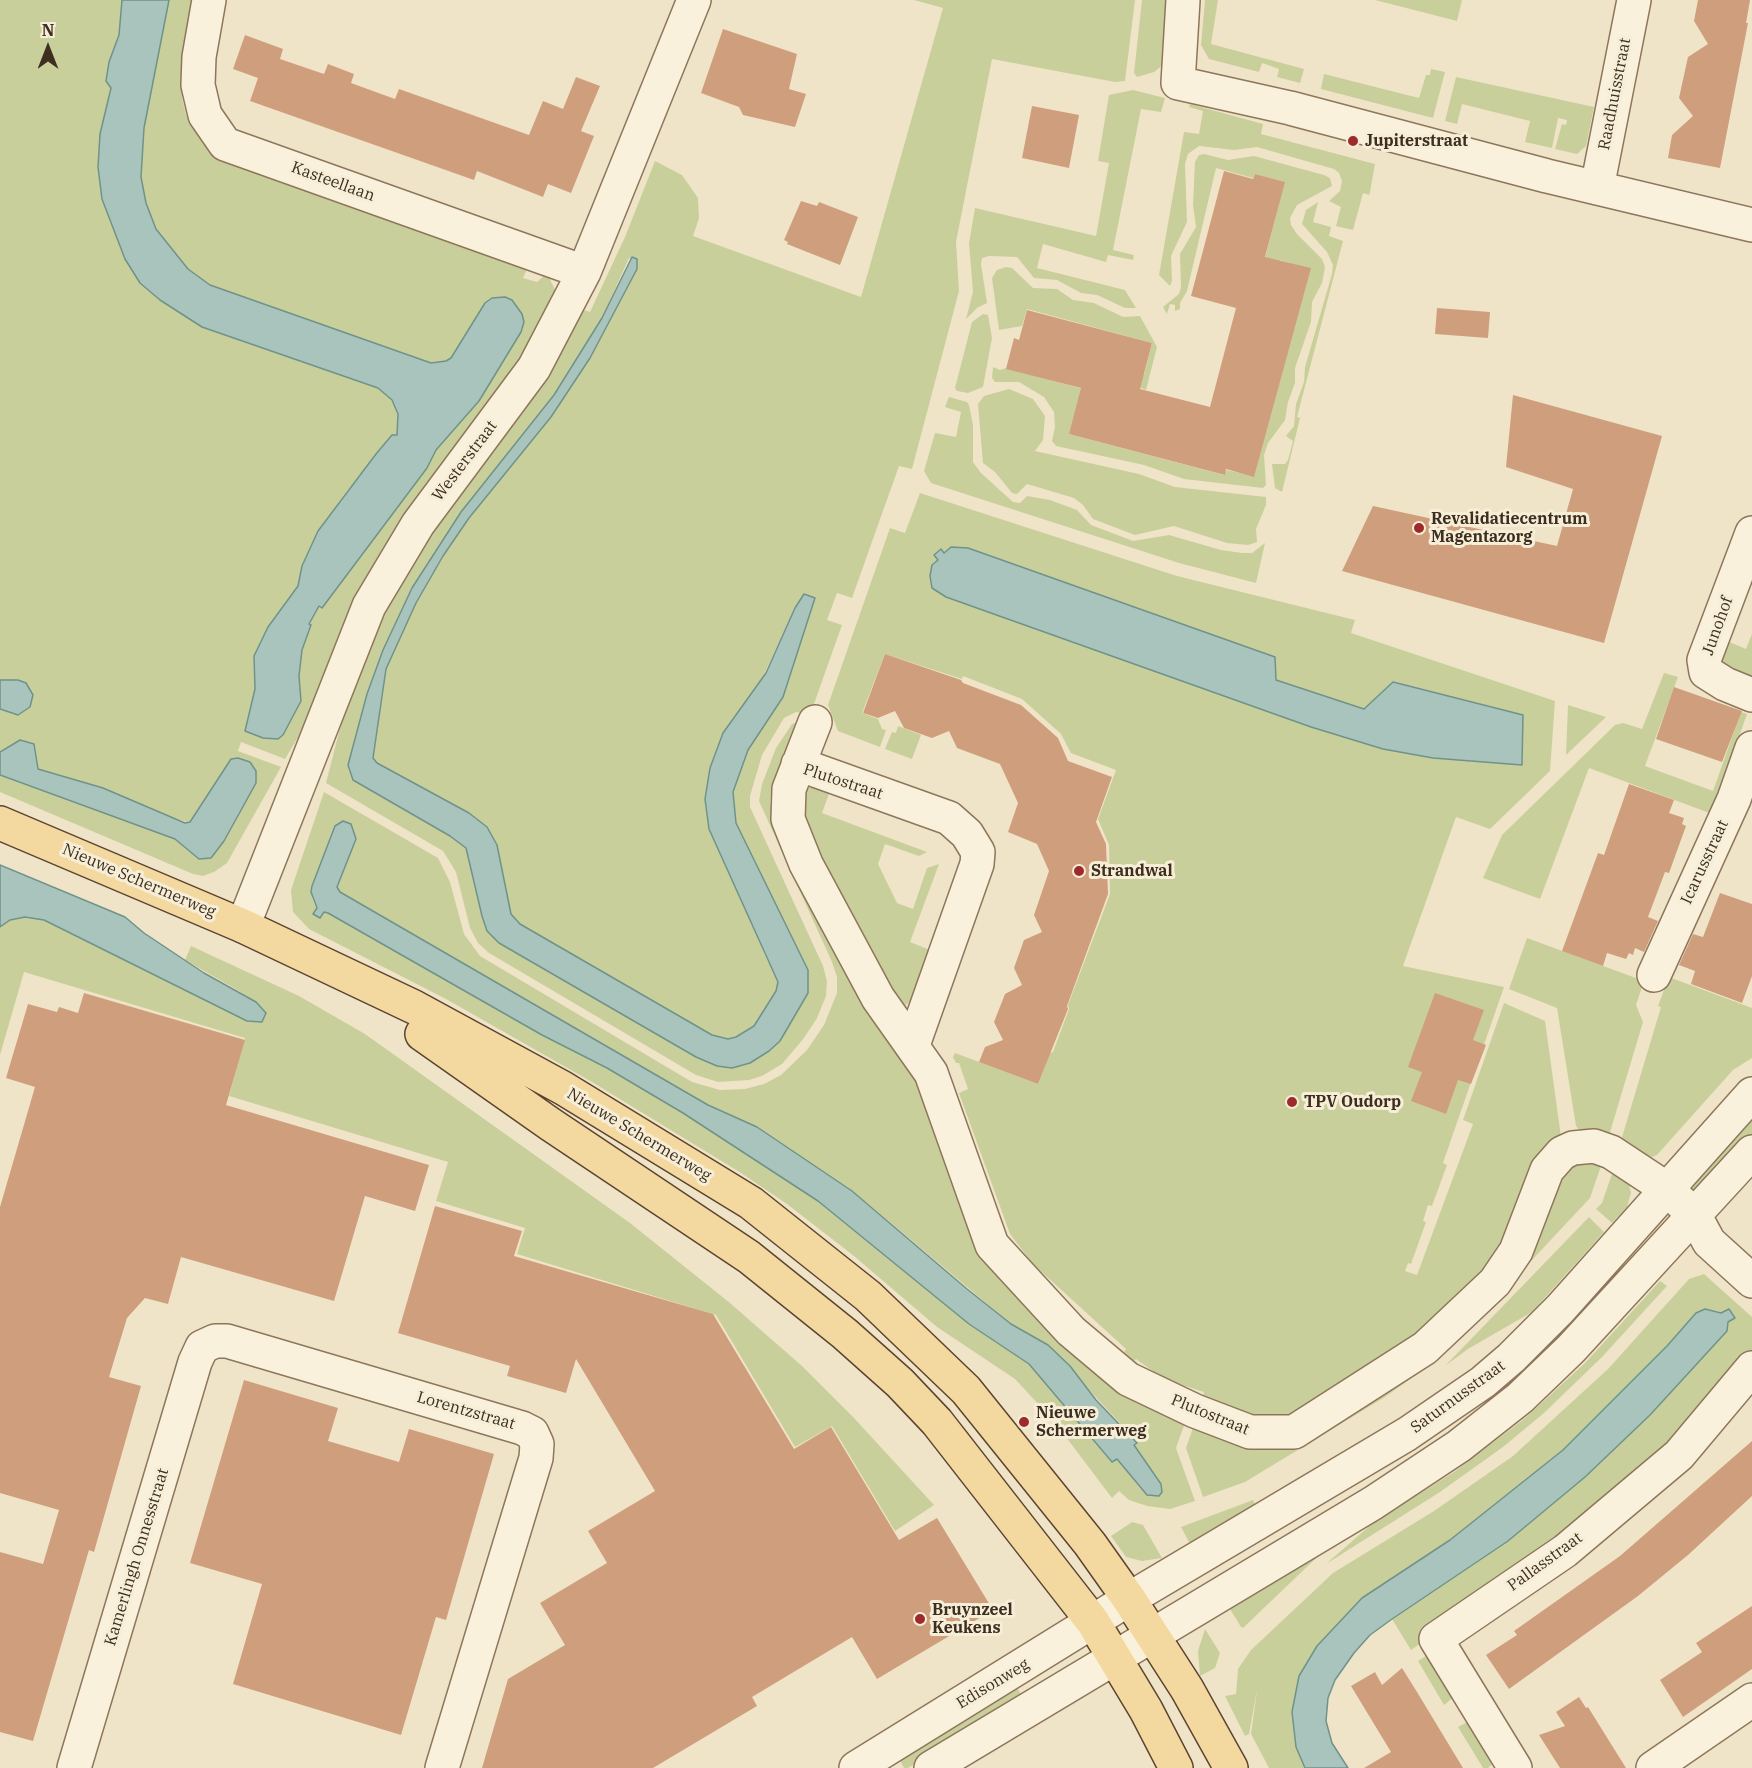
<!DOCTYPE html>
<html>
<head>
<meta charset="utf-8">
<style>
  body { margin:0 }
  #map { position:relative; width:1752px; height:1768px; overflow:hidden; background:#f0e4c8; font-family:"IBM Plex Serif",serif }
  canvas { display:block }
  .north { position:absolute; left:18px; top:18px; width:60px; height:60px; -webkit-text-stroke:4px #f7eed8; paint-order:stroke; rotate:0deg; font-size:16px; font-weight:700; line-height:24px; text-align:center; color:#3d2e20 }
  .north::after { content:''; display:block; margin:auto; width:21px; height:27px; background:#3d2e20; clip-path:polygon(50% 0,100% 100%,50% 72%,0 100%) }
</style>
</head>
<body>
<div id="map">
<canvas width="1752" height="1768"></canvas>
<div class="north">N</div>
</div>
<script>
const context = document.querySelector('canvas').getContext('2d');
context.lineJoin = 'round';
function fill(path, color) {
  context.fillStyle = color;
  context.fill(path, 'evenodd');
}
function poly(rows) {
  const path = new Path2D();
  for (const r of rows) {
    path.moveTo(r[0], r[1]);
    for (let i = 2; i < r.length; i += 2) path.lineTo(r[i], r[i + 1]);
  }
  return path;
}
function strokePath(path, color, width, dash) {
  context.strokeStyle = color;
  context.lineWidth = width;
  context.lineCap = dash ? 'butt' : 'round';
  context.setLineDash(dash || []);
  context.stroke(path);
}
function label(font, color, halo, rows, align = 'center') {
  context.font = font + ' "IBM Plex Serif",serif';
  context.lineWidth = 6;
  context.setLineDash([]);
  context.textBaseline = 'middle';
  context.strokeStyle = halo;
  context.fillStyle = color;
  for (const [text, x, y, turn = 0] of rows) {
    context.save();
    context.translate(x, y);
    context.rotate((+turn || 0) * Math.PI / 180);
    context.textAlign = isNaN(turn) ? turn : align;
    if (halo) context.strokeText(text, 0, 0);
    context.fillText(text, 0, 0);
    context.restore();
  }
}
fill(poly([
  [0,0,122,0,119,35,109,62,106,81,111,88,100,134,98,167,102,199,125,259,140,283,160,300,202,327,377,388,388,395,396,408,399,421,397,435,347,491,318,531,298,586,268,627,254,656,255,689,246,731,283,735,301,701,299,676,302,650,311,626,309,625,319,606,322,608,427,468,436,450,479,401,524,323,492,298,485,303,451,358,446,361,431,363,210,285,188,269,156,229,146,203,141,177,144,128,169,0,196,0,184,70,182,98,186,115,205,143,529,264,523,278,537,282,547,273,555,290,555,307,285,759,241,742,238,751,281,767,227,863,214,872,203,876,193,874,0,792,0,775,175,839,199,859,211,858,224,841,256,783,231,759,190,823,93,791,0,755],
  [914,0,1135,0,1125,81,1115,82,992,59,956,242,959,291,912,469,899,466,852,598,837,593,827,620,842,625,810,715,796,712,784,718,762,755,750,796,750,807,823,966,827,981,826,996,817,1018,804,1038,782,1064,762,1076,749,1080,718,1082,696,1075,489,953,478,943,470,928,456,872,443,851,326,783,347,701,378,624,407,566,560,353,584,310,590,312,625,237,655,161,682,175,698,198,699,218,693,236,861,297,943,8],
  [629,258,638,267,637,269,590,358,551,417,469,518,443,556,416,603,386,669,373,758,377,763,469,813,487,827,511,914,520,924,712,1035,728,1039,736,1037,754,1026,776,991,778,982,763,951,714,756,723,733,760,683,795,608,799,603,815,598,783,697,748,750,733,792,736,823,808,970,717,1066,499,942,487,931,482,916,466,848,450,836,353,780,348,765,367,694,383,650,412,588,461,512,554,395,602,318],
  [1142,0,1169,0,1163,65,1154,72,1137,77,1134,73],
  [1205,0,1218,0,1211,44,1304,69,1300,83,1277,77,1279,69,1262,63,1259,72,1209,59,1201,45],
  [1375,0,1462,0,1457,21],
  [1431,69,1445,72,1433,118,1321,89,1324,74,1419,98,1426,75,1430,75],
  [1456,77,1594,107,1586,146,1577,154,1555,149,1562,124,1566,125,1567,120,1558,118,1552,148,1525,142,1530,121,1462,104,1457,124,1445,121],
  [1133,90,1165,98,1161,112,1141,109,1113,250,1134,255,1133,260,1108,255,1106,262,1043,244,1037,268,1125,290,1136,308,1125,308,1097,295,1081,293,1057,280,1034,278,1017,257,989,256,982,258,981,264,987,303,977,308,966,319,973,292,969,243,975,208,1096,236,1109,163,1098,161,1109,95],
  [1190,104,1263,124,1261,134,1375,164,1370,192,1369,195,1363,193,1353,230,1336,226,1341,207,1329,201,1340,191,1342,181,1339,173,1334,169,1257,147,1234,150,1199,146,1188,154,1185,164,1187,222,1171,256,1172,281,1170,286,1159,275,1184,132,1199,134,1203,111,1189,107],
  [1204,154,1228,160,1254,156,1324,175,1330,178,1332,186,1297,205,1290,218,1291,225,1297,234,1322,259,1325,267,1322,283,1312,302,1311,322,1295,368,1295,383,1288,402,1285,420,1268,443,1264,455,1266,485,1263,488,1184,479,1144,465,1056,446,1052,441,1055,427,1054,412,1044,397,1019,382,995,382,992,378,993,367,1000,370,1006,368,1083,389,1069,434,1224,475,1226,470,1254,476,1310,269,1280,260,1278,263,1265,259,1284,182,1255,174,1253,178,1216,168,1187,291,1180,303,1180,309,1175,311,1175,305,1170,304,1167,314,1163,307,1179,294,1181,287,1180,254,1196,227,1193,205,1195,162,1199,155],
  [1318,202,1313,222,1331,227,1329,236,1343,241,1297,417,1300,418,1282,492,1275,488,1272,464,1285,464,1288,460,1293,441,1286,436,1294,426,1296,404,1304,382,1305,367,1332,274,1333,265,1327,252,1302,224,1306,210],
  [1006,267,1012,268,1033,288,1057,289,1073,300,1094,303,1123,317,1140,316,1157,347,1146,390,1138,387,1141,374,1144,375,1152,343,1027,309,1022,326,999,330,992,278,997,270],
  [983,314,988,315,992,338,983,387,968,393,957,391,955,388,972,322],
  [1009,389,1033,399,1045,416,1043,440,1035,451,1139,474,1175,487,1266,497,1266,505,1256,529,1257,542,1248,545,1227,543,1174,526,1135,535,1093,519,1083,505,1074,498,1027,484,1017,494,1012,493,995,472,983,463,978,404,984,396],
  [949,397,967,402,969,405,973,425,973,462,981,473,1013,502,1020,503,1027,496,1050,500,1077,510,1091,525,1133,541,1169,535,1221,550,1242,553,1252,553,1265,543,1256,583,1179,563,931,483,924,471,935,433,956,437,961,412,945,407],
  [920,493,1177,576,1355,620,1351,633,1555,701,1550,771,1490,829,1456,817,1403,966,1504,987,1443,1163,1447,1165,1432,1206,1428,1205,1423,1221,1426,1222,1411,1264,1408,1263,1405,1271,1417,1275,1473,1124,1463,1120,1504,1003,1545,1021,1561,1137,1504,1249,1416,1341,1295,1417,1266,1423,1201,1402,1204,1392,1164,1379,1136,1359,1134,1361,1124,1352,1126,1349,1033,1264,1010,1234,959,1093,968,1089,959,1063,956,1063,953,1057,955,1053,1038,1084,1050,1053,1053,1052,1069,1009,1068,1005,1110,894,1109,845,1098,819,1116,770,1071,753,1061,734,1022,699,963,676,962,679,885,654,862,713,878,719,882,729,886,730,880,747,838,731,828,705,890,528,905,533],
  [959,547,1217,637,1276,680,1522,765,1433,758,1383,749,1311,727,946,597,930,576,932,565,952,549],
  [1752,634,1752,683,1719,663,1727,641,1746,649],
  [1664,673,1678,677,1645,766,1713,791,1741,712,1747,714,1712,814,1589,768,1540,899,1483,878,1502,835,1615,725,1623,723,1642,729],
  [1568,705,1606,717,1566,755],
  [800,722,785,763,771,789,770,805,867,1014,916,1068,973,1230,1186,1420,1176,1448,1195,1501,1170,1509,1147,1506,1129,1500,1119,1491,1112,1498,1053,1420,1015,1379,937,1327,854,1256,787,1204,741,1173,592,1082,446,999,309,929,293,912,291,890,324,792,438,858,450,882,464,934,480,956,692,1082,720,1090,745,1089,764,1084,781,1075,807,1050,824,1025,837,993,837,977,832,962,759,801,762,784,776,748,792,724],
  [343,821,351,824,356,839,337,887,340,892,708,1105,757,1127,866,1202,1011,1324,1048,1345,1137,1442,1134,1445,1161,1483,1161,1490,1157,1494,1140,1488,1117,1458,1111,1462,1029,1364,969,1324,818,1201,683,1113,607,1068,542,1035,328,913,324,912,320,918,312,898,312,886,335,826],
  [898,726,921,735,912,759,885,749,892,732,896,733],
  [816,787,830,791,822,813,927,852,919,856,885,844,878,864,897,903,913,909,927,868,939,864,910,942,930,950,911,1000,903,1008,891,1006,793,797,804,789],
  [25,917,44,920,239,1017,259,1005,239,991,185,960,191,946,299,996,365,1034,630,1223,730,1303,802,1366,854,1418,934,1505,895,1531,832,1426,795,1447,716,1315,517,1254,525,1228,436,1201,448,1162,229,1096,245,1038,24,972,0,1055,0,927,10,920],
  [1527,938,1644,981,1636,1005,1643,1022,1608,1139,1580,1131,1576,1126,1557,1008,1509,989],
  [1669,977,1752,1008,1752,1058,1733,1070,1657,1155,1652,1157,1620,1144,1661,1007,1658,1006],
  [1752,1107,1752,1138,1705,1191,1691,1193,1686,1180],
  [1577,1162,1602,1163,1590,1198,1518,1275,1559,1176],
  [1614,1168,1628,1180,1631,1193,1627,1207,1612,1223,1596,1209,1602,1203],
  [1589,1217,1604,1232,1532,1312,1468,1349,1445,1366],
  [1704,1274,1752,1317,1752,1356,1671,1443,1557,1539,1421,1632,1421,1643,1411,1650,1392,1619,1508,1541,1585,1477,1650,1415,1727,1331,1721,1313,1717,1311,1705,1309,1696,1313,1667,1346,1563,1450,1450,1540,1362,1598,1317,1646,1303,1764,1305,1768,1269,1768,1251,1734,1257,1690,1249,1734,1245,1736,1225,1696,1236,1694,1238,1669,1251,1650,1333,1573,1434,1511,1513,1456,1608,1369,1689,1279],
  [1660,1281,1667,1286,1602,1357,1544,1413,1503,1447,1440,1492,1326,1564,1373,1523,1454,1472,1524,1419,1585,1363],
  [1473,1320,1476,1323,1438,1359,1385,1397,1245,1482,1203,1497,1186,1448,1195,1422,1255,1442],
  [1253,1500,1256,1506,1190,1544,1181,1527],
  [1132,1522,1143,1525,1162,1558,1142,1561,1126,1557,1111,1536],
  [1335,1540,1243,1628,1241,1627,1227,1604],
  [1205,1629,1220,1653,1215,1668,1200,1676,1198,1651],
  [1426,1656,1431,1656,1455,1696,1444,1705,1418,1661],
  [1015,1684,1023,1698,908,1768,904,1768,896,1753],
  [1469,1721,1495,1762,1488,1768,1483,1768,1458,1727]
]), '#c9cf9b');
const water = poly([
  [122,0,169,0,144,128,141,177,146,203,156,229,188,269,210,285,431,363,446,361,451,358,485,303,492,298,505,297,512,300,522,314,524,322,521,332,479,401,436,450,427,468,322,608,319,606,309,624,311,625,302,650,299,676,301,701,283,735,278,739,263,738,245,731,255,689,254,656,268,627,298,586,302,566,318,531,376,454,392,435,397,435,398,414,392,400,378,388,202,327,160,300,140,283,125,259,102,199,98,167,100,134,111,88,106,81,109,62,119,35,122,0],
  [632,257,637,259,637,269,590,358,551,417,469,518,443,556,416,603,386,669,373,758,377,763,469,813,487,827,497,845,511,914,520,924,712,1035,728,1039,736,1037,754,1026,776,991,778,982,709,829,705,799,710,768,723,733,766,673,795,608,804,594,815,598,783,697,748,750,733,792,736,823,808,970,808,993,780,1041,769,1051,750,1063,732,1068,717,1066,696,1057,499,943,487,931,482,916,466,848,450,836,353,780,348,765,367,694,383,650,412,588,461,512,554,395,602,318,632,257],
  [951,547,968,548,1275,657,1276,680,1364,709,1393,682,1523,715,1522,765,1433,758,1383,749,1311,727,946,597,932,588,930,576,932,565,938,560,934,555,941,549,944,553,951,547],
  [0,680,18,680,26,683,33,695,30,707,18,715,0,709,0,680],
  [20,740,34,744,38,769,103,788,185,823,190,822,231,759,238,758,250,762,256,771,256,783,224,841,211,858,199,859,175,839,0,775,0,752,20,740],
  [343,821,351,824,356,839,337,887,340,892,708,1105,757,1127,852,1191,967,1289,1011,1324,1048,1345,1070,1366,1096,1400,1137,1443,1134,1445,1161,1484,1162,1492,1159,1496,1147,1495,1117,1459,1112,1462,1029,1364,969,1324,818,1201,683,1113,607,1068,542,1035,328,913,324,912,320,918,313,914,317,908,311,892,312,886,335,826,343,821],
  [0,865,125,917,144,933,204,973,256,1002,266,1013,262,1022,247,1021,44,920,25,917,10,920,0,927,0,865],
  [1705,1309,1721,1313,1729,1309,1735,1318,1728,1322,1727,1331,1650,1415,1585,1477,1508,1541,1392,1619,1370,1635,1354,1653,1335,1680,1328,1698,1326,1721,1332,1743,1348,1768,1305,1768,1296,1747,1292,1712,1299,1676,1317,1646,1362,1598,1450,1540,1563,1450,1667,1346,1696,1313,1705,1309]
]);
fill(water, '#a9c4bc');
strokePath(water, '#6f938a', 1.5);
fill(poly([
  [1698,0,1750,0,1746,23,1748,23,1720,168,1668,158,1672,135,1693,116,1679,98,1688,57,1708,44,1694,21],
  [723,29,797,54,789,89,806,94,795,127,743,115,739,107,701,93],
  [245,35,283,49,280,59,324,74,328,64,354,74,351,83,395,99,399,89,529,135,543,101,563,109,576,77,600,86,581,131,594,136,571,193,548,184,543,197,477,171,474,180,250,101,258,78,233,69],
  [1032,106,1079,115,1069,168,1022,158],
  [1224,171,1253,179,1255,174,1285,182,1265,257,1311,268,1254,477,1226,469,1225,475,1069,434,1081,388,1006,369,1014,338,1019,340,1027,310,1152,343,1140,389,1210,407,1236,308,1191,296],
  [801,201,817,206,819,202,858,217,840,265,787,244,788,242,784,240],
  [1437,308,1490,312,1488,338,1435,334],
  [1513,395,1662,436,1604,643,1342,571,1373,506,1557,546,1573,489,1506,467],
  [885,654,961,680,963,683,1021,705,1058,738,1068,761,1112,777,1096,822,1106,844,1108,894,1067,1006,1068,1009,1038,1084,979,1062,985,1047,1003,1040,994,1022,1005,994,1022,985,1014,968,1024,940,1042,932,1034,915,1049,871,1037,844,1008,832,1018,803,1000,764,957,748,949,731,932,738,904,728,895,711,878,718,863,713],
  [1674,687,1742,711,1722,762,1656,739],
  [1629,784,1674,800,1669,813,1684,818,1682,824,1686,826,1669,873,1665,872,1648,917,1658,921,1644,952,1635,948,1633,955,1629,953,1626,959,1607,953,1603,966,1562,951,1598,853,1604,855],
  [1720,893,1752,904,1752,976,1742,1003,1691,984,1695,971,1679,965,1693,934,1703,937],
  [84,993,245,1040,226,1105,429,1165,415,1211,365,1196,334,1301,181,1257,168,1304,145,1298,127,1318,109,1377,141,1386,94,1552,89,1550,33,1741,0,1732,0,1552,43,1564,59,1510,0,1493,0,1207,35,1087,6,1078,28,1004,57,1012,59,1007,78,1013],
  [1435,993,1484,1010,1473,1040,1486,1045,1471,1084,1458,1080,1446,1114,1411,1101,1422,1072,1408,1067],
  [435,1206,522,1231,514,1256,713,1314,794,1449,831,1427,899,1540,937,1518,993,1610,877,1679,852,1637,752,1697,757,1706,653,1768,482,1768,508,1679,565,1645,540,1603,607,1563,588,1531,655,1491,576,1359,566,1393,507,1376,510,1366,398,1333],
  [244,1380,338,1408,328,1441,399,1462,409,1429,494,1454,446,1620,436,1617,401,1735,233,1684,262,1584,190,1563],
  [1752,1441,1752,1496,1688,1555,1638,1596,1509,1689,1486,1655,1517,1635,1514,1631,1620,1556],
  [1752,1606,1752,1669,1683,1717,1660,1680,1702,1652,1696,1643],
  [1402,1668,1417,1692,1463,1768,1364,1768,1391,1752,1351,1686,1375,1672,1382,1685],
  [1579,1697,1586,1708,1588,1707,1626,1768,1560,1768,1539,1735,1565,1726,1556,1712]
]), '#cf9f7d');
const minor = poly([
  [209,0,199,57,198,85,205,115,225,144,584,272],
  [1183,0,1178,83,1290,108,1547,176,1752,225],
  [1597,188,1634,0],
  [1752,533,1704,660,1706,672,1725,684,1752,695],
  [815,722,789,789,788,819,806,864,878,998,931,1073,992,1245,1071,1331,1128,1379,1195,1411,1250,1432,1294,1432,1425,1348,1495,1282,1516,1251,1547,1170,1562,1153,1573,1148,1594,1146,1611,1152,1667,1189,1695,1216,1709,1242,1752,1281],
  [798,764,949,818,967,834,978,852,977,864,913,1045],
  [243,926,369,606,418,524,534,368,584,272,694,0],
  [1654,975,1734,799,1752,748],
  [74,1768,195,1362,202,1347,215,1341,227,1341,522,1428,532,1433,537,1444,536,1458,442,1768],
  [856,1768,1129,1599,1407,1434,1483,1382,1511,1358,1560,1309,1752,1094],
  [931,1768,1373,1503,1459,1446,1520,1398,1571,1349,1752,1152],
  [1515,1768,1436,1639,1565,1551,1679,1455,1752,1368],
  [1653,1768,1752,1700]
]);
const major = poly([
  [0,823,243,926,414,1007,563,1088,751,1203,868,1296,966,1390,1090,1544,1129,1599,1187,1689,1231,1768],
  [422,1034,550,1124,749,1257,845,1334,900,1383,937,1422,1093,1622,1146,1710,1176,1768]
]);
strokePath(minor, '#8d765c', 36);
strokePath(major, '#5b4430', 36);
strokePath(minor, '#faf1dc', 33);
strokePath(major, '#f3d9a0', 33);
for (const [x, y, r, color] of [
  [1353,141,6,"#9e2a2b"],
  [1419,528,6,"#9e2a2b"],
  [1079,871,6,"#9e2a2b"],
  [1292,1102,6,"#9e2a2b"],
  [1024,1422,6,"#9e2a2b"],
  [920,1619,6,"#9e2a2b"]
]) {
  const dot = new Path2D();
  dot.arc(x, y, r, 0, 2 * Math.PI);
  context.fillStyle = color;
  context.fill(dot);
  strokePath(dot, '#f7eed8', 2);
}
label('16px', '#3d2e20', '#f7eed8', [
  ["Raadhuisstraat",1615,94,-79],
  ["Kasteellaan",333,182,20],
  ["Westerstraat",465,461,-53],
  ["Junohof",1718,626,-70],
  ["Plutostraat",843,782,18],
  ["Icarusstraat",1705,862,-65],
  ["Nieuwe Schermerweg",139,881,23],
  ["Nieuwe Schermerweg",639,1135,31],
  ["Saturnusstraat",1458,1397,-36],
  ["Lorentzstraat",466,1411,16],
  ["Plutostraat",1210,1415,22],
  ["Kamerlingh Onnesstraat",137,1557,-73],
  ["Pallasstraat",1545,1562,-36],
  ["Edisonweg",993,1684,-31]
]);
label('bold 16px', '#3d2e20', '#f7eed8', [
  ["Jupiterstraat",1365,141],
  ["Revalidatiecentrum",1431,519],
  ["Magentazorg",1431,537],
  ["Strandwal",1091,871],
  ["TPV Oudorp",1304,1102],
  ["Nieuwe",1036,1413],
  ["Schermerweg",1036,1431],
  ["Bruynzeel",932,1610],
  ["Keukens",932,1628]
], 'left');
</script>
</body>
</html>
